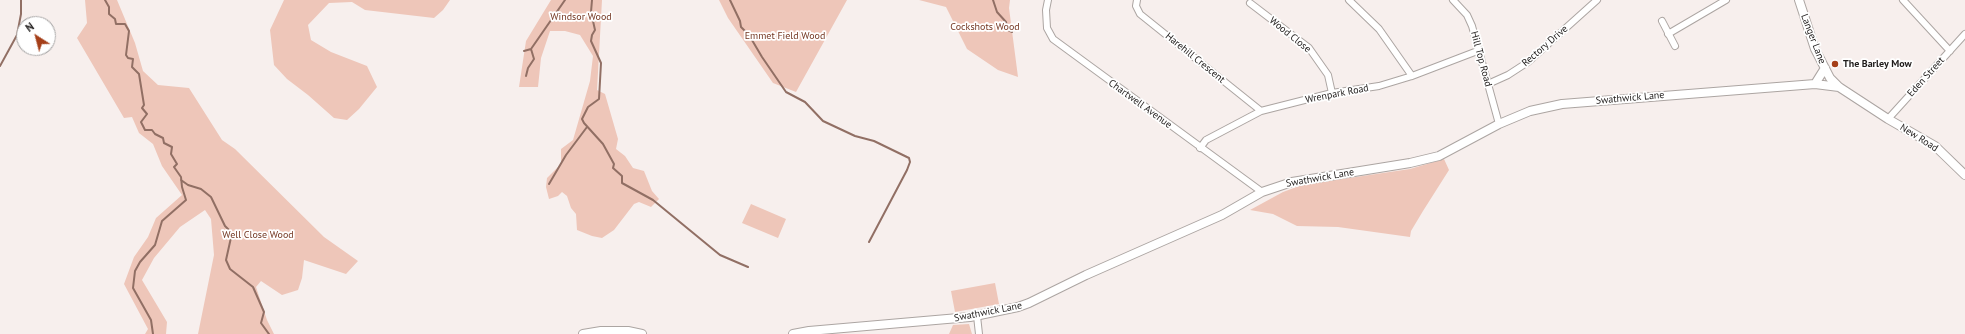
<!DOCTYPE html>
<html>
<head>
<meta charset="utf-8">
<style>
  body { margin:0 }
  #map { position:relative; width:1965px; height:334px; overflow:hidden; background:#f7efed; font-family:"PT Sans",sans-serif }
  canvas { display:block }
  .north { position:absolute; left:16px; top:16px; width:40px; height:40px; box-sizing:border-box; background:#fff; border:1px solid #a5a4a4; border-radius:50%; rotate:324deg; font-size:11px; font-weight:700; line-height:16px; text-align:center; color:#1f1c1b }
  .north::after { content:''; display:block; margin:auto; width:14px; height:18px; background:#a53f19; clip-path:polygon(50% 0,100% 100%,50% 72%,0 100%) }
</style>
</head>
<body>
<div id="map">
<canvas width="1965" height="334"></canvas>
<div class="north">N</div>
</div>
<script>
const context = document.querySelector('canvas').getContext('2d');
context.lineJoin = 'round';
function fill(path, color) {
  context.fillStyle = color;
  context.fill(path, 'evenodd');
}
function poly(rows) {
  const path = new Path2D();
  for (const r of rows) {
    path.moveTo(r[0], r[1]);
    for (let i = 2; i < r.length; i += 2) path.lineTo(r[i], r[i + 1]);
  }
  return path;
}
function strokePath(path, color, width, dash) {
  context.strokeStyle = color;
  context.lineWidth = width;
  context.lineCap = dash ? 'butt' : 'round';
  context.setLineDash(dash || []);
  context.stroke(path);
}
function label(font, color, halo, rows, align = 'center') {
  context.font = font + ' "PT Sans",sans-serif';
  context.lineWidth = 3.5;
  context.setLineDash([]);
  context.textBaseline = 'middle';
  context.strokeStyle = halo;
  context.fillStyle = color;
  for (const [text, x, y, turn = 0] of rows) {
    context.save();
    context.translate(x, y);
    context.rotate((+turn || 0) * Math.PI / 180);
    context.textAlign = isNaN(turn) ? turn : align;
    if (halo) context.strokeText(text, 0, 0);
    context.fillText(text, 0, 0);
    context.restore();
  }
}
fill(poly([
  [85,0,117,0,135,43,143,71,158,85,189,88,222,140,235,149,324,237,358,261,346,274,304,260,302,278,298,290,282,295,261,281,256,287,267,320,274,334,198,334,214,255,211,219,205,210,180,227,154,258,142,280,167,322,166,334,145,334,148,329,124,284,134,257,148,237,156,218,182,195,162,166,153,144,139,133,132,117,124,118,77,38,87,23],
  [284,0,450,0,443,10,434,18,365,10,352,2,329,3,308,25,311,40,331,52,367,66,377,87,359,109,347,120,334,118,308,95,287,79,274,65,270,30],
  [551,0,602,0,597,90,605,94,618,139,616,149,625,156,633,168,644,171,652,191,659,199,651,207,639,202,634,204,614,230,602,238,592,236,577,230,576,214,571,208,567,196,562,192,558,196,549,199,546,187,547,178,561,164,561,149,573,140,590,81,593,56,580,35,565,31,550,31,541,58,538,87,519,87,526,41],
  [719,0,847,0,796,92,773,83,728,18],
  [919,0,1010,0,1009,8,1018,77,998,70,967,49,946,7],
  [1444,159,1449,170,1423,211,1411,231,1410,237,1338,227,1297,226,1273,214,1250,210,1283,192,1302,185,1410,169],
  [751,204,786,219,778,238,742,223],
  [995,283,999,304,955,312,951,291],
  [969,324,972,334,949,334,953,325]
]), '#eec6b9');
strokePath(poly([
  [105,0,109,7,109,14,115,19,116,24,125,24,129,31,126,55,128,58,133,59,132,67,139,74,144,105,142,108,147,114,141,122,145,130,152,130,155,134,163,138,164,143,172,147,171,154,177,164,174,167,181,177,182,187,186,200,162,221,155,245,140,262,135,271,133,288,151,320,153,334],
  [592,0,591,12,595,30,592,35,591,41,601,63,599,99,588,107,582,119,584,123,603,144,614,164,613,168,622,176,622,183,653,200,720,255,748,267],
  [730,0,740,21,741,27,749,35,762,57,786,92,805,102,823,121,855,136,874,141,909,158,910,162,907,170,869,242],
  [993,0,997,12,1006,22,1008,30,1012,32],
  [524,51,531,49],
  [0,66,17,35,21,14,21,0],
  [526,76,528,68,534,59,531,49,565,0],
  [181,180,188,185,201,189,211,197,225,226,232,233,226,260,230,269,253,287,264,312,261,323,269,334],
  [549,184,566,155,587,127]
]), '#916f64', 2);
const street = poly([
  [1048,0,1046,10,1047,28,1053,39,1262,192],
  [1137,0,1136,6,1140,14,1261,111],
  [1349,0,1379,29,1412,76],
  [1453,0,1467,15,1472,26,1499,124],
  [1903,0,1950,51],
  [1250,3,1309,48,1328,75,1332,93],
  [1662,21,1675,46],
  [1668,34,1726,0],
  [1488,84,1508,75,1528,62,1597,0],
  [1888,119,1965,34],
  [1200,148,1206,140,1261,111,1332,93,1379,86,1412,76,1480,50],
  [977,316,979,334]
]);
const secondary = poly([
  [1799,0,1815,49,1830,78,1839,87,1888,119,1935,146,1965,175],
  [1815,84,1825,68],
  [583,334,601,331,628,331,642,334],
  [793,334,809,331,970,317,1018,307,1029,303,1086,275,1222,215,1262,192,1292,182,1410,163,1439,156,1499,124,1530,111,1562,104,1815,84,1839,87]
]);
strokePath(street, '#aca5a2', 8);
strokePath(secondary, '#aca5a2', 10);
strokePath(street, '#fff', 6);
strokePath(secondary, '#fff', 8);
for (const [x, y, r, color] of [
  [1835,64,4,"#a53f19"]
]) {
  const dot = new Path2D();
  dot.arc(x, y, r, 0, 2 * Math.PI);
  context.fillStyle = color;
  context.fill(dot);
  strokePath(dot, '#fff', 1.5);
}
label('10px', '#733621', '#fff', [
  ["Windsor Wood",581,17],
  ["Cockshots Wood",985,27],
  ["Emmet Field Wood",785,36],
  ["Well Close Wood",258,235]
]);
label('10px', '#1f1c1b', '#fff', [
  ["Wood Close",1290,35,39],
  ["Langer Lane",1813,39,69],
  ["Rectory Drive",1545,46,-41],
  ["Harehill Crescent",1195,58,39],
  ["Hill Top Road",1481,59,75],
  ["Eden Street",1926,77,-48],
  ["Wrenpark Road",1337,94,-11],
  ["Swathwick Lane",1630,98,-5],
  ["Chartwell Avenue",1140,104,36],
  ["New Road",1919,138,32],
  ["Swathwick Lane",1320,178,-10],
  ["Swathwick Lane",988,312,-11]
]);
label('bold 10px', '#1f1c1b', '#fff', [
  ["The Barley Mow",1843,64]
], 'left');
</script>
</body>
</html>
